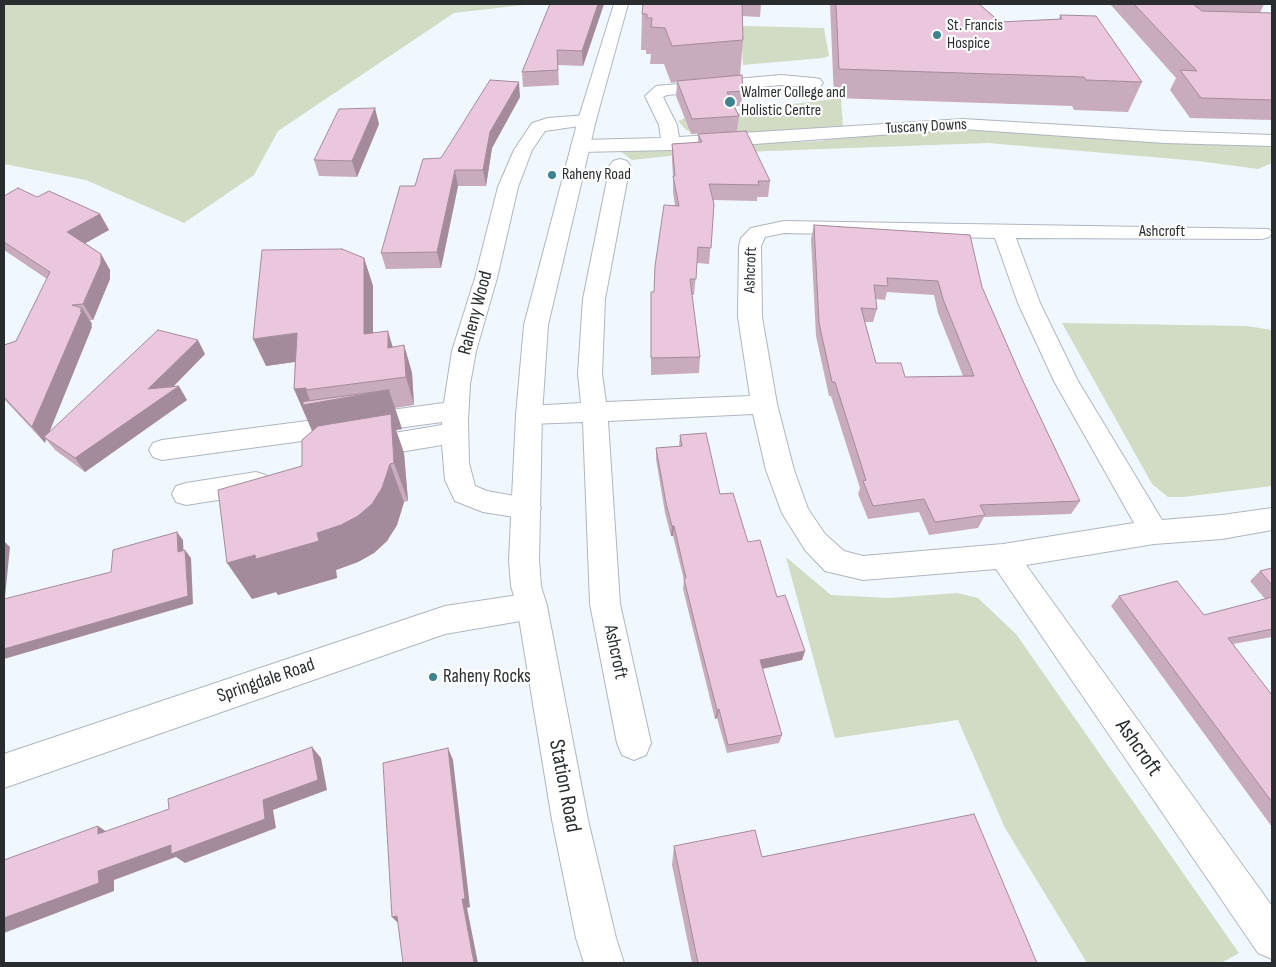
<!DOCTYPE html>
<html>
<head>
<meta charset="utf-8">
<style>
  body { margin:0 }
  #map { position:relative; width:1276px; height:967px; overflow:hidden; background:#f1f7ff; font-family:"Sofia Sans Condensed",sans-serif }
  canvas { display:block }
  .frame { position:absolute; inset:0; border:5px solid #2a2d30; pointer-events:none }
</style>
</head>
<body>
<div id="map">
<canvas width="1276" height="967"></canvas>
<div class="frame"></div>
</div>
<script>
const context = document.querySelector('canvas').getContext('2d');
context.lineJoin = 'round';
function fill(path, color) {
  context.fillStyle = color;
  context.fill(path, 'evenodd');
}
function poly(rows) {
  const path = new Path2D();
  for (const r of rows) {
    path.moveTo(r[0], r[1]);
    for (let i = 2; i < r.length; i += 2) path.lineTo(r[i], r[i + 1]);
  }
  return path;
}
function strokePath(path, color, width, dash) {
  context.strokeStyle = color;
  context.lineWidth = width;
  context.lineCap = dash ? 'butt' : 'round';
  context.setLineDash(dash || []);
  context.stroke(path);
}
function label(font, color, halo, rows, align = 'center') {
  context.font = font + ' "Sofia Sans Condensed",sans-serif';
  context.lineWidth = 4.5;
  context.setLineDash([]);
  context.textBaseline = 'middle';
  context.strokeStyle = halo;
  context.fillStyle = color;
  for (const [text, x, y, turn = 0] of rows) {
    context.save();
    context.translate(x, y);
    context.rotate((+turn || 0) * Math.PI / 180);
    context.textAlign = isNaN(turn) ? turn : align;
    if (halo) context.strokeText(text, 0, 0);
    context.fillText(text, 0, 0);
    context.restore();
  }
}
fill(poly([
  [4,4,532,4,454,13,278,131,254,175,184,223,86,180,4,164],
  [706,25,824,28,829,56,823,58,743,65,741,31],
  [841,98,843,127,707,136,686,130,678,121,685,118,792,108,793,104],
  [992,129,1168,143,1272,146,1272,163,1258,169,1198,161,988,143,688,154,632,160,617,149,821,141,859,134],
  [1062,323,1247,326,1272,330,1272,486,1183,497,1168,497,1152,484],
  [786,557,831,595,888,598,957,593,978,598,1016,634,1239,953,1221,963,1087,963,1005,828,958,720,835,738]
]), '#d2dbc4');
const minor = poly([
  [781,75,814,78,820,79,823,83,820,87,814,88,781,85,667,95,663,97,677,125,679,137,963,119,1165,131,1272,135,1272,146,1165,143,963,129,671,150,580,152,573,150,571,146,573,142,580,140,661,138,659,125,645,96,656,86,781,75],
  [587,115,593,116,596,120,593,124,545,131,532,150,518,187,497,278,476,351,470,384,468,420,469,463,475,486,487,491,537,500,541,508,537,516,527,519,483,512,455,501,445,480,442,445,364,458,355,455,351,448,355,441,364,438,442,425,442,422,162,460,153,457,149,450,153,443,162,440,444,403,452,351,475,278,498,187,514,150,532,123,548,118,587,115],
  [620,159,627,161,630,165,605,299,602,374,606,402,750,396,738,317,739,246,741,238,751,228,784,221,1269,229,1272,233,1269,237,1262,239,1016,238,1040,303,1078,381,1162,520,1222,515,1272,508,1272,530,1222,539,1154,544,1026,565,1272,906,1272,959,1258,953,996,569,863,580,825,571,805,550,782,513,766,470,753,414,608,421,620,604,651,743,646,755,634,760,622,755,617,743,590,604,583,422,529,424,520,422,516,415,520,408,529,406,581,403,578,374,583,299,610,165,613,161,620,159],
  [784,233,995,238,1018,303,1054,381,1134,523,1003,544,863,556,844,551,825,534,808,509,794,470,777,404,762,317,761,246,765,237,784,233],
  [256,472,266,475,270,483,266,491,256,494,186,505,176,502,172,494,176,486,186,483,256,472],
  [532,593,543,597,547,606,543,615,532,619,445,634,4,788,4,754,445,606,532,593]
]);
const major = poly([
  [614,4,628,4,596,120,548,325,542,415,539,560,541,586,547,606,588,820,616,938,624,963,584,963,576,938,552,820,517,606,511,586,509,560,516,415,524,325,578,120,614,4]
]);
strokePath(minor, '#afb6bf', 2);
strokePath(major, '#afb6bf', 2);
fill(minor, '#fff');
fill(major, '#fff');
fill(poly([
  [604,4,583,66,558,65,559,85,523,87,522,72],
  [643,4,761,4,760,17,742,16,743,40,740,76,743,91,741,106,734,106,739,116,737,131,770,181,768,197,757,197,757,201,713,200,714,204,709,264,697,263,694,295,692,295,700,357,699,373,651,375,651,292,654,292,675,206,673,192,673,177,672,160,672,144,698,143,698,134,719,133,691,134,676,96,677,82,671,83,664,64,650,64,651,54,646,54,646,50,641,50,642,14],
  [830,4,979,4,1000,22,1059,19,1060,15,1142,82,1128,112,1074,110,1072,106,834,98],
  [1110,4,1264,4,1260,13,1272,13,1272,120,1190,118,1170,90,1176,78],
  [520,97,492,148,486,186,458,186,441,268,386,269,381,253,441,158],
  [379,124,357,177,319,176,314,160],
  [4,196,37,197,100,214,109,230,85,243,101,254,110,270,110,279,93,320,90,320,92,324,91,325,92,327,49,432,205,354,173,387,187,400,85,472,55,450,46,439,45,443,4,399,4,345,16,341,47,279,4,250],
  [814,225,982,287,1022,379,1080,501,1071,514,984,517,978,528,929,535,919,512,868,519,858,494,860,488,831,396,829,396,816,336,811,239],
  [887,292,934,295,938,313,963,376,905,377,876,363,865,322,873,322,877,309,876,299,885,300],
  [364,258,373,286,373,333,393,347,404,345,412,373,414,405,395,408,402,429,396,430,404,453,408,501,404,502,397,525,387,541,374,553,358,562,336,570,337,578,278,595,276,592,252,599,302,466,312,431,294,389,295,362,266,366],
  [680,435,720,494,748,542,805,651,802,660,762,669,782,735,779,743,727,753,717,718,715,719,683,589,684,580,673,536,671,536,665,513,656,459,656,448,679,446],
  [1272,568,1272,637,1233,644,1272,695,1272,827,1111,606,1119,596,1204,615,1265,599,1250,581,1260,571],
  [674,846,762,857,1037,963,692,963,672,865]
]), '#c9abbe');
fill(poly([
  [598,4,604,4,583,66,582,51],
  [519,82,520,97,492,148,486,186,483,170,490,132],
  [375,108,379,124,357,177,352,161],
  [455,170,458,186,441,268,437,252],
  [100,214,109,230,77,248,67,232],
  [101,254,110,270,110,279,93,320,83,304],
  [364,258,373,286,373,362,364,334],
  [82,308,92,324,91,325,92,327,47,438,44,437,46,439,45,443,32,427],
  [388,331,396,358,388,348],
  [297,333,308,360,266,366,253,339],
  [198,340,205,354,161,399,179,386,187,400,85,472,75,458,148,389],
  [404,345,412,373,414,405,406,377],
  [306,388,306,390,311,403,389,390,402,429,396,430,404,453,408,501,394,463,317,442,294,389],
  [390,464,404,502,397,525,387,541,374,553,358,562,336,570,337,578,278,595,276,592,252,599,227,563,317,533],
  [672,526,674,526,673,536,671,536],
  [177,532,183,540,184,560,178,552],
  [4,541,10,547,4,607],
  [185,550,191,558,193,604,4,659,4,649],
  [805,651,802,660,757,670,760,660],
  [719,709,717,718,715,719,717,710],
  [312,747,321,758,327,790,273,810,276,828,185,863,176,857,114,880,114,891,4,933,4,918,98,871,263,800],
  [448,748,453,760,470,907,467,908,478,963,474,963,462,899],
  [98,826,113,836,98,834],
  [397,916,400,925,392,917]
]), '#a48b9b');
const building = poly([
  [550,4,598,4,582,51,557,50,558,70,522,72,550,4],
  [643,4,742,4,743,40,672,46,665,28,651,27,652,18,647,18,647,14,642,14,643,4],
  [836,4,979,4,1000,22,1062,19,1060,15,1096,16,1142,82,1086,80,1084,77,839,69,836,4],
  [1134,4,1193,4,1202,11,1272,13,1272,100,1201,98,1180,70,1197,71,1134,4],
  [742,75,743,91,727,92,739,116,692,119,677,81,742,75],
  [490,80,519,82,490,132,483,170,455,170,437,252,381,253,400,186,415,186,423,159,441,158,490,80],
  [375,108,352,161,314,160,339,109,375,108],
  [746,131,770,181,758,181,759,185,709,184,714,204,711,248,698,247,696,279,690,279,700,357,651,358,651,292,654,292,655,266,664,205,679,206,673,176,675,176,672,144,702,142,698,134,746,131],
  [18,188,37,197,49,191,100,214,67,232,101,254,101,263,83,304,72,305,82,308,80,311,82,311,32,427,4,397,4,345,16,341,50,272,4,242,4,196,18,188],
  [814,225,970,235,982,287,1022,379,1080,501,980,505,985,515,935,522,924,499,873,506,863,481,866,480,835,382,832,382,819,323,814,225],
  [887,278,938,281,943,299,974,376,905,377,901,363,876,363,861,308,877,309,874,285,888,286,887,278],
  [342,249,364,258,364,334,388,331,388,348,404,345,406,377,306,390,306,388,294,389,297,333,253,339,262,250,342,249],
  [158,330,198,340,148,389,179,386,75,458,44,437,158,330],
  [389,390,303,405,303,402,300,402,389,390],
  [391,414,394,463,390,464,382,488,372,504,358,516,341,525,317,533,319,541,256,559,255,555,227,563,218,490,302,466,302,440,318,426,391,414],
  [706,433,720,494,733,493,748,542,760,540,777,597,785,595,805,651,760,660,782,735,728,745,719,709,717,710,699,640,684,579,686,578,674,526,672,526,666,503,656,448,682,446,680,435,706,433],
  [177,532,178,552,185,550,188,596,4,649,4,599,111,572,113,550,177,532],
  [1272,568,1272,585,1260,571,1272,568],
  [1177,581,1204,615,1272,597,1272,629,1228,638,1272,695,1272,802,1119,596,1177,581],
  [312,747,318,780,263,800,265,819,171,854,171,845,98,871,99,883,4,918,4,860,98,826,98,834,169,809,168,799,312,747],
  [448,748,465,899,462,899,474,963,403,963,397,916,392,917,383,763,448,748],
  [974,814,1037,963,698,963,674,846,755,830,762,857,974,814]
]);
fill(building, '#eac7dd');
strokePath(building, '#a48b9b', 1);
for (const [x, y, r, color] of [
  [937,35,5,"#3d848f"],
  [730,102,6,"#3d848f"],
  [552,175,5,"#3d848f"],
  [433,677,5,"#3d848f"]
]) {
  const dot = new Path2D();
  dot.arc(x, y, r, 0, 2 * Math.PI);
  context.fillStyle = color;
  context.fill(dot);
  strokePath(dot, '#fff', 2);
}
label('16px', '#2a2d30', '#fff', [
  ["St. Francis",947,26],
  ["Hospice",947,44],
  ["Walmer College and",741,93],
  ["Holistic Centre",741,111],
  ["Raheny Road",562,175]
], 'left');
label('16px', '#2a2d30', '#fff', [
  ["Tuscany Downs",926,127,-3],
  ["Ashcroft",1162,232],
  ["Ashcroft",751,270,-88]
]);
label('19px', '#2a2d30', '#fff', [
  ["Raheny Wood",476,313,-75],
  ["Ashcroft",615,652,78],
  ["Springdale Road",266,681,-19]
]);
label('19px', '#2a2d30', '#fff', [
  ["Raheny Rocks",443,677]
], 'left');
label('22px', '#2a2d30', '#fff', [
  ["Ashcroft",1138,748,55],
  ["Station Road",564,786,79]
]);
</script>
</body>
</html>
